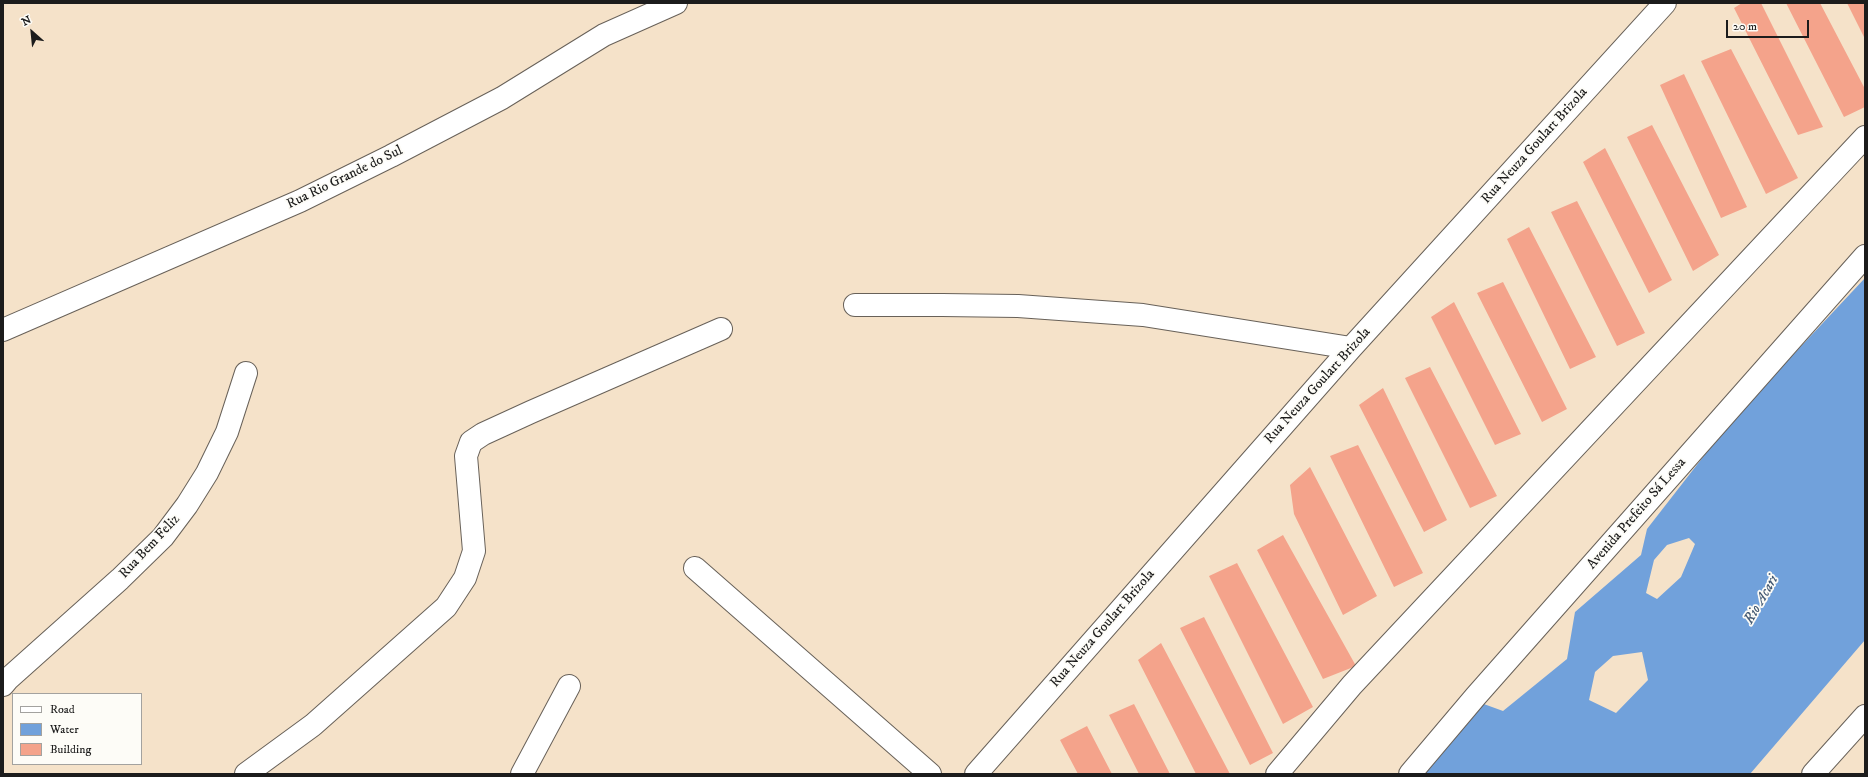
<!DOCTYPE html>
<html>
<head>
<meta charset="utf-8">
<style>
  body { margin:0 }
  #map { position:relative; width:1868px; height:777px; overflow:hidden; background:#f5e2c9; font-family:"IM FELL DW Pica",serif }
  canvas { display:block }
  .frame { position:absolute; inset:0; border:4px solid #1c1c1c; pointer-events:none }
  .legend { position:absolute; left:12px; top:693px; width:130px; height:72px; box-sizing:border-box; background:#fdfcf7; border:1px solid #a3a29f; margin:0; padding:5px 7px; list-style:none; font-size:12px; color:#1c1c1c }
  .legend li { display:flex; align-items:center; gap:8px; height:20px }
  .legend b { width:20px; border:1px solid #a3a29f }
  .north { position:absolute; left:12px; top:12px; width:40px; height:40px; -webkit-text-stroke:3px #fdfcf7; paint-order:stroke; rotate:333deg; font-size:11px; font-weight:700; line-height:16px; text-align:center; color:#1c1c1c }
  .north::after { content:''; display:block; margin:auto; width:14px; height:18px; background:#1c1c1c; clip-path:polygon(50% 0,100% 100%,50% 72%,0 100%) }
  .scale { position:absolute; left:1726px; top:20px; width:83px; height:18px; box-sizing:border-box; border:2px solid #1c1c1c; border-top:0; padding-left:5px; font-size:12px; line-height:14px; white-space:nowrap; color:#1c1c1c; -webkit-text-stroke:3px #fdfcf7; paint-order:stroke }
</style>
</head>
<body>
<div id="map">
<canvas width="1868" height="777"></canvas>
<div class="frame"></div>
<ul class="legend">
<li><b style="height:5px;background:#fff"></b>Road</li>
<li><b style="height:11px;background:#71a1db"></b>Water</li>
<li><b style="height:11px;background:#f4a38b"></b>Building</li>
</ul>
<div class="north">N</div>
<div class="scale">20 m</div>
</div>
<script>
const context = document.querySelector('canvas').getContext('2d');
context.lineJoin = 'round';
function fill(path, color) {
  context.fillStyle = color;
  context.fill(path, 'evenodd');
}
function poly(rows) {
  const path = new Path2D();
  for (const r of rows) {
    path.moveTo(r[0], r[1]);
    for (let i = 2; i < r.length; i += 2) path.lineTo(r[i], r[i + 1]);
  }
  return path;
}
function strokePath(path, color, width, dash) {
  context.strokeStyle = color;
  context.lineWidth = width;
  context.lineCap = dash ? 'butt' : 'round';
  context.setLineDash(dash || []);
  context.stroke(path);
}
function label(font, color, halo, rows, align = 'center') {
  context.font = font + ' "IM FELL DW Pica",serif';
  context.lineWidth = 3.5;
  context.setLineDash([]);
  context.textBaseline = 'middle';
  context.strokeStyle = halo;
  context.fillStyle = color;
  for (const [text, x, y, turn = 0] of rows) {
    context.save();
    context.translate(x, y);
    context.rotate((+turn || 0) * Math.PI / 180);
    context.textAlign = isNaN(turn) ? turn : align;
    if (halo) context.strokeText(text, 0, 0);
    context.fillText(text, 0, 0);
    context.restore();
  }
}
fill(poly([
  [1865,278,1865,640,1750,774,1418,774,1481,703,1503,711,1567,659,1575,612,1641,555,1647,529,1731,421],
  [1689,538,1695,544,1681,577,1657,599,1646,593,1654,560,1667,545],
  [1642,652,1648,680,1616,713,1589,700,1595,672,1613,656]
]), '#71a1db');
fill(poly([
  [1742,3,1761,3,1823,127,1798,135,1734,8],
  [1786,3,1820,3,1865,89,1865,107,1844,117],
  [1847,3,1865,3,1865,39],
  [1731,49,1798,178,1766,194,1701,61],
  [1684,74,1747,207,1721,218,1660,85],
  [1652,125,1719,255,1693,271,1627,137],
  [1605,148,1672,280,1649,293,1583,162],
  [1577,201,1645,333,1617,346,1551,212],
  [1529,227,1596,357,1570,369,1507,239],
  [1503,282,1567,409,1542,422,1477,293],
  [1454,302,1521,434,1495,445,1431,317],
  [1430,367,1497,496,1470,508,1405,378],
  [1383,388,1447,520,1424,532,1359,405],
  [1358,445,1423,573,1394,587,1330,456],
  [1310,467,1377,596,1343,615,1294,514,1290,485],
  [1283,535,1356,666,1323,679,1257,550],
  [1237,563,1313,707,1283,724,1209,576],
  [1204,617,1273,753,1250,765,1180,628],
  [1161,643,1230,774,1196,774,1138,660],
  [1134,704,1170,774,1139,774,1109,715],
  [1087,726,1112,774,1078,774,1060,740]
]), '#f4a38b');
const minor = poly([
  [855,305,942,305,1018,306,1143,315,1351,348],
  [3,330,300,201,391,156,502,98,604,35,676,3],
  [695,568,930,774],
  [3,685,8,679,120,579,163,537,187,505,207,473,227,432,246,373],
  [246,774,313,725,446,607,465,578,474,551,466,456,471,442,483,434,531,412,721,329],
  [522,774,569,686],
  [976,774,1351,348,1665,3],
  [1277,774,1352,685,1865,137],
  [1410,774,1476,696,1865,256]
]);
const tertiary = poly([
  [1813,774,1865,716]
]);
strokePath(minor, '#686159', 24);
strokePath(tertiary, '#686159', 24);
strokePath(minor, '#fff', 22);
strokePath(tertiary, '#fff', 22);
label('14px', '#1c1c1c', '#fdfcf7', [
  ["Rua Neuza Goulart Brizola",1535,146,-48],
  ["Rua Rio Grande do Sul",345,178,-26],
  ["Rua Neuza Goulart Brizola",1318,386,-48],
  ["Avenida Prefeito Sá Lessa",1637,514,-49],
  ["Rua Bem Feliz",150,547,-47],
  ["Rua Neuza Goulart Brizola",1103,629,-49]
]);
label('italic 15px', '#425872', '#fdfcf7', [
  ["Rio Acari",1762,600,-60]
]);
</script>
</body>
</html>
